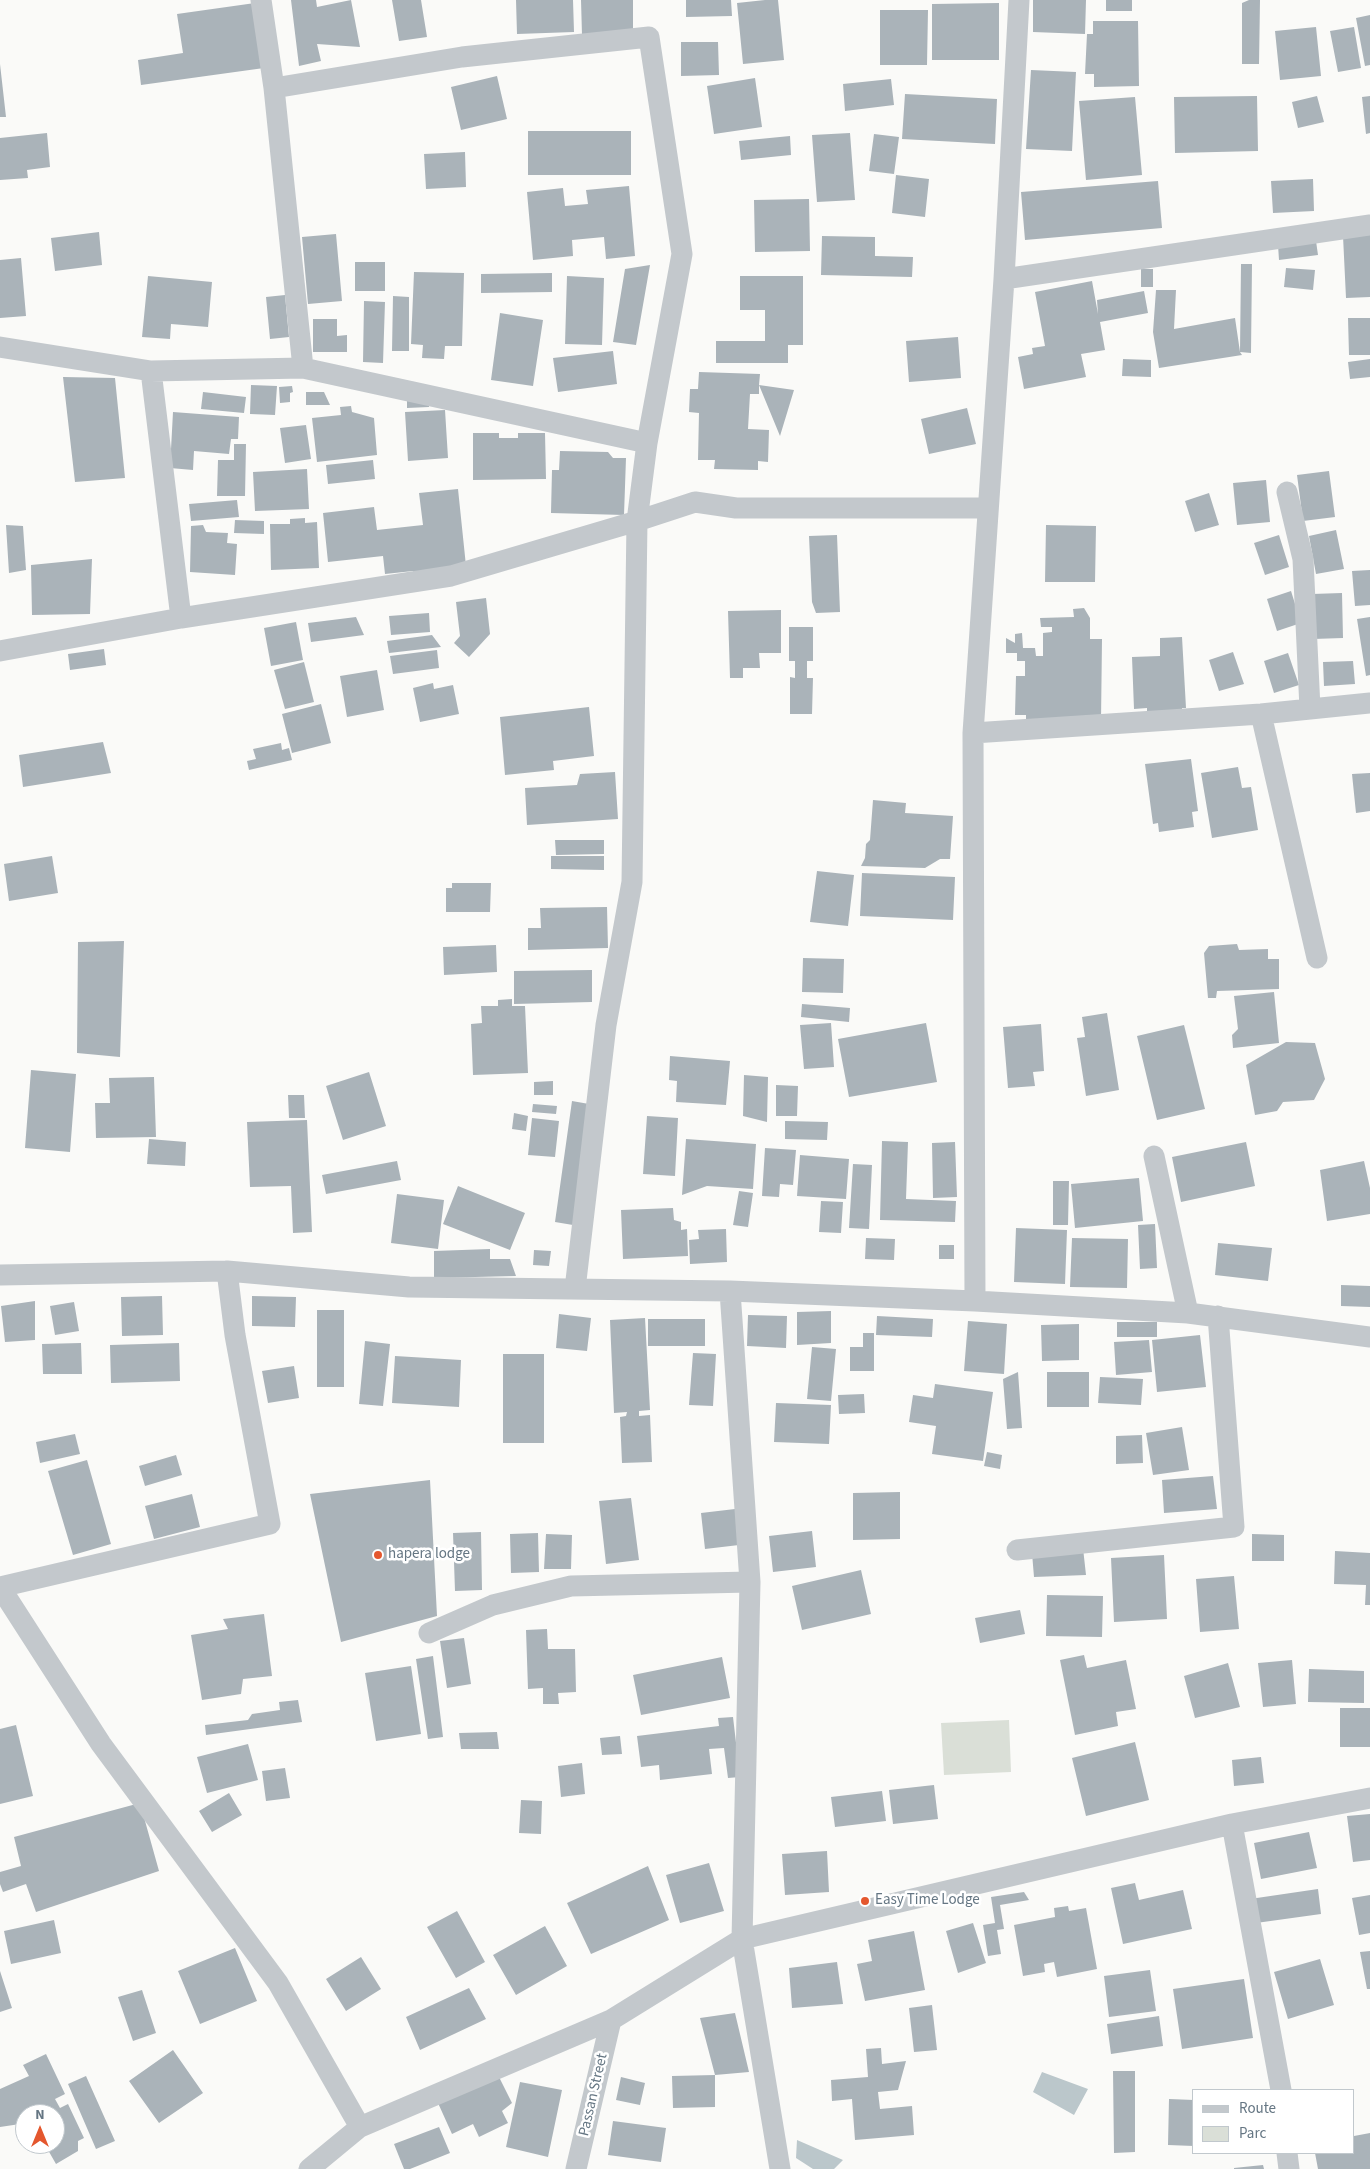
<!DOCTYPE html>
<html>
<head>
<meta charset="utf-8">
<style>
  body { margin:0 }
  #map { position:relative; width:1370px; height:2169px; overflow:hidden; background:#fafaf8; font-family:"Source Sans 3",sans-serif }
  canvas { display:block }
  .legend { position:absolute; left:1192px; top:2089px; width:162px; height:65px; box-sizing:border-box; background:#fff; border:1px solid #c1c8cd; margin:0; padding:6px 9px; list-style:none; font-size:15px; color:#657683 }
  .legend li { display:flex; align-items:center; gap:10px; height:25px }
  .legend b { width:25px; border:1px solid #c1c8cd }
  .north { position:absolute; left:15px; top:2104px; width:50px; height:50px; box-sizing:border-box; background:#fff; border:1px solid #c1c8cd; border-radius:50%; rotate:0deg; font-size:14px; font-weight:700; line-height:20px; text-align:center; color:#657683 }
  .north::after { content:''; display:block; margin:auto; width:18px; height:22px; background:#e4572e; clip-path:polygon(50% 0,100% 100%,50% 72%,0 100%) }
</style>
</head>
<body>
<div id="map">
<canvas width="1370" height="2169"></canvas>
<ul class="legend">
<li><b style="height:6px;background:#c3c8cc"></b>Route</li>
<li><b style="height:14px;background:#dadfd7"></b>Parc</li>
</ul>
<div class="north">N</div>
</div>
<script>
const context = document.querySelector('canvas').getContext('2d');
context.lineJoin = 'round';
function fill(path, color) {
  context.fillStyle = color;
  context.fill(path, 'evenodd');
}
function poly(rows) {
  const path = new Path2D();
  for (const r of rows) {
    path.moveTo(r[0], r[1]);
    for (let i = 2; i < r.length; i += 2) path.lineTo(r[i], r[i + 1]);
  }
  return path;
}
function strokePath(path, color, width, dash) {
  context.strokeStyle = color;
  context.lineWidth = width;
  context.lineCap = dash ? 'butt' : 'round';
  context.setLineDash(dash || []);
  context.stroke(path);
}
function label(font, color, halo, rows, align = 'center') {
  context.font = font + ' "Source Sans 3",sans-serif';
  context.lineWidth = 5;
  context.setLineDash([]);
  context.textBaseline = 'middle';
  context.strokeStyle = halo;
  context.fillStyle = color;
  for (const [text, x, y, turn = 0] of rows) {
    context.save();
    context.translate(x, y);
    context.rotate((+turn || 0) * Math.PI / 180);
    context.textAlign = isNaN(turn) ? turn : align;
    if (halo) context.strokeText(text, 0, 0);
    context.fillText(text, 0, 0);
    context.restore();
  }
}
fill(poly([
  [1009,1720,1011,1772,944,1775,941,1723]
]), '#dadfd7');
fill(poly([
  [1042,2072,1088,2089,1074,2115,1033,2092],
  [797,2140,843,2160,834,2169,813,2169,796,2158]
]), '#bbc7cb');
fill(poly([
  [291,0,316,0,317,7,351,0,360,47,317,44,321,61,299,66],
  [392,0,421,0,427,37,399,41],
  [516,0,573,0,574,32,517,34],
  [581,0,633,0,633,35,582,35],
  [686,0,731,0,732,16,686,17],
  [765,0,778,0,784,60,743,64,737,3],
  [1033,0,1086,0,1085,34,1033,32],
  [1106,0,1132,0,1132,11,1106,11],
  [1249,0,1260,0,1259,64,1242,64,1242,3],
  [255,3,264,68,141,85,138,60,183,53,177,14],
  [999,3,999,60,932,60,932,4],
  [880,10,928,10,927,65,880,65],
  [1370,15,1370,65,1365,66,1356,18],
  [1093,21,1138,21,1139,86,1094,87,1094,74,1085,74,1087,34,1093,34],
  [1316,27,1321,76,1280,80,1275,31],
  [1354,27,1361,68,1338,72,1330,31],
  [681,42,718,42,719,75,681,76],
  [0,64,6,117,0,117],
  [1031,70,1076,72,1072,151,1026,149],
  [497,76,507,119,461,130,451,87],
  [755,78,762,127,714,134,707,86],
  [891,79,894,105,845,111,843,84],
  [905,94,997,99,995,144,902,139],
  [1257,96,1258,151,1175,153,1174,97],
  [1317,96,1324,122,1298,128,1292,102],
  [1370,96,1370,133,1366,134,1362,97],
  [1135,97,1142,175,1086,180,1079,101],
  [528,131,631,131,631,175,528,175],
  [47,133,50,167,27,170,28,178,0,180,0,138],
  [850,133,855,200,817,202,812,135],
  [874,134,899,137,894,174,869,171],
  [790,136,791,155,741,160,739,141],
  [465,152,466,187,426,189,424,154],
  [896,175,929,179,925,217,892,213],
  [1313,179,1314,211,1273,213,1271,181],
  [1158,181,1162,228,1025,240,1021,192],
  [629,186,635,256,606,259,604,237,572,240,573,256,533,260,527,192,563,188,565,206,588,204,586,190],
  [809,199,810,251,755,252,754,200],
  [99,232,102,265,55,271,51,238],
  [336,234,342,301,308,304,302,237],
  [1370,235,1370,297,1346,298,1343,236],
  [822,236,875,237,875,256,913,257,912,277,821,275],
  [1316,241,1318,255,1279,260,1278,245],
  [21,258,26,316,0,318,0,260],
  [355,262,385,262,385,291,355,291],
  [1241,264,1252,264,1251,353,1240,352,1242,355,1159,368,1153,332,1156,290,1176,290,1174,329,1235,318,1240,352],
  [650,265,636,345,613,342,625,269],
  [1286,268,1315,270,1313,290,1284,287],
  [1141,269,1153,269,1153,287,1141,287],
  [414,272,464,273,462,346,445,346,444,359,422,358,423,345,411,344],
  [552,273,552,292,481,293,481,274],
  [148,276,212,282,208,327,171,324,170,339,142,337],
  [567,276,604,278,602,345,565,344],
  [740,276,803,276,803,345,788,345,788,363,716,363,716,341,765,341,765,310,740,310],
  [1092,281,1098,314,1097,300,1144,291,1148,313,1100,322,1105,350,1081,354,1086,377,1024,389,1018,357,1033,354,1032,348,1045,346,1035,292],
  [285,295,289,337,270,339,266,297],
  [393,296,409,297,409,351,392,351],
  [364,301,385,302,383,363,363,362],
  [500,313,543,320,533,386,491,380],
  [1348,318,1370,318,1370,355,1349,355],
  [313,319,337,319,337,336,347,335,347,352,313,352],
  [958,337,961,378,909,382,906,341],
  [613,351,617,384,558,392,553,358],
  [1123,359,1151,360,1151,377,1122,376],
  [1370,359,1370,377,1350,379,1348,362],
  [699,372,760,374,759,385,794,390,780,436,759,385,759,394,750,394,748,429,769,430,768,462,758,461,758,470,714,469,715,460,698,460,699,413,689,412,690,389,698,389],
  [63,377,115,378,125,478,75,482],
  [251,385,277,386,275,415,250,414],
  [292,386,293,392,290,393,290,402,280,403,279,387],
  [203,392,246,397,244,413,201,409],
  [306,392,324,392,330,405,306,405],
  [429,398,429,407,407,408,407,399],
  [351,406,352,412,374,418,377,455,317,462,312,418,341,415,340,407],
  [967,408,976,444,929,454,921,419],
  [445,410,448,458,408,461,405,412],
  [173,412,239,417,238,439,231,439,229,454,194,451,193,470,170,468],
  [306,425,311,459,285,463,280,428],
  [473,433,499,433,499,438,518,438,518,433,545,433,546,479,473,480],
  [234,444,246,444,245,496,217,496,218,460,234,460],
  [560,451,608,452,613,458,626,458,624,515,551,513,552,470,559,470],
  [373,460,375,479,328,484,326,465],
  [307,469,309,509,255,511,253,472],
  [1329,471,1335,517,1303,521,1297,475],
  [1266,480,1270,522,1237,525,1233,483],
  [458,489,466,566,418,579,413,571,385,574,383,556,328,562,323,513,374,507,377,530,423,525,419,493],
  [1209,493,1219,525,1195,532,1185,501],
  [237,500,239,517,191,521,189,504],
  [305,518,305,523,317,522,319,568,271,570,270,524,290,524,290,519],
  [235,520,264,521,264,534,234,533],
  [6,525,23,526,26,570,9,573],
  [203,525,206,532,228,533,227,543,237,544,235,575,190,572,191,526],
  [1046,525,1096,526,1095,582,1045,582],
  [1336,530,1344,569,1316,574,1309,536],
  [837,535,840,612,816,613,812,602,809,536],
  [1279,535,1289,567,1265,575,1254,543],
  [92,559,90,614,32,615,31,565],
  [1370,570,1370,605,1355,606,1352,571],
  [1291,591,1301,623,1277,631,1267,599],
  [1342,593,1343,638,1313,639,1312,594],
  [486,598,490,634,469,657,454,643,460,636,456,602],
  [1084,608,1090,618,1090,639,1102,639,1101,721,1026,720,1026,715,1015,715,1016,676,1025,676,1025,661,1017,661,1017,653,1006,653,1006,638,1015,643,1015,634,1022,633,1023,648,1035,648,1036,656,1043,656,1043,633,1052,632,1052,627,1041,627,1040,618,1074,617,1073,609],
  [781,610,781,653,759,653,760,668,743,668,743,678,730,678,728,611],
  [429,613,430,632,391,635,389,616],
  [356,617,364,635,311,642,308,623],
  [1370,617,1370,675,1366,676,1357,619],
  [296,622,303,660,271,666,264,628],
  [789,627,813,627,813,661,807,661,807,678,813,678,812,714,790,714,790,677,795,678,795,661,789,661],
  [432,635,441,647,389,653,387,641],
  [1182,637,1186,708,1182,708,1182,715,1147,717,1147,708,1134,709,1132,657,1160,656,1160,638],
  [104,649,106,665,70,670,68,654],
  [437,650,439,668,393,674,390,656],
  [1233,652,1244,684,1219,691,1209,660],
  [1288,653,1299,685,1274,693,1264,661],
  [1353,661,1355,684,1324,686,1323,662],
  [304,662,314,702,285,709,274,670],
  [377,670,384,710,347,717,340,676],
  [433,683,434,689,453,685,459,714,420,722,413,688],
  [321,704,331,743,292,753,282,714],
  [589,707,594,756,553,761,554,770,505,775,500,717],
  [103,742,111,773,23,787,19,755],
  [281,743,282,750,289,748,292,760,249,770,247,761,256,759,253,749],
  [1191,759,1198,811,1192,812,1194,827,1159,832,1158,823,1153,824,1145,764],
  [1238,767,1242,788,1251,787,1258,830,1212,838,1201,773],
  [615,772,618,819,527,825,525,788,577,785,580,774],
  [1370,773,1370,811,1356,813,1352,774],
  [873,800,906,803,905,813,953,816,950,859,940,859,925,868,861,866,865,858,866,844,870,840],
  [555,840,604,840,604,854,556,855],
  [52,856,58,893,9,901,4,864],
  [551,856,604,856,604,870,551,869],
  [817,871,854,875,848,926,810,922],
  [862,873,955,877,953,920,860,916],
  [452,883,491,883,490,912,446,912,446,888,452,888],
  [607,907,608,948,528,950,528,928,541,928,540,908],
  [124,941,120,1057,77,1053,78,942],
  [1237,944,1239,950,1268,949,1268,959,1279,959,1279,989,1217,991,1216,998,1208,998,1204,953,1209,946],
  [496,945,497,972,444,975,443,947],
  [803,958,844,959,843,993,802,992],
  [592,970,592,1002,514,1004,514,971],
  [1274,992,1279,1043,1233,1048,1232,1035,1238,1029,1234,996],
  [512,999,512,1006,525,1006,528,1073,473,1075,471,1024,482,1023,481,1006,498,1006,498,1000],
  [802,1004,850,1008,849,1022,801,1017],
  [1107,1013,1119,1090,1086,1096,1077,1038,1085,1037,1082,1017],
  [831,1023,834,1067,804,1069,800,1025],
  [926,1023,937,1082,849,1097,838,1039],
  [1041,1024,1044,1071,1033,1072,1035,1086,1008,1088,1003,1027],
  [1184,1025,1205,1109,1157,1120,1137,1036],
  [1286,1042,1315,1043,1325,1079,1314,1100,1283,1102,1277,1111,1255,1115,1246,1065],
  [670,1056,730,1061,726,1105,676,1102,677,1081,669,1080],
  [31,1070,76,1074,70,1152,25,1148],
  [369,1072,386,1126,343,1140,326,1086],
  [744,1075,768,1077,767,1122,743,1116],
  [154,1077,156,1137,96,1138,95,1103,110,1103,109,1078],
  [553,1081,553,1095,534,1095,534,1082],
  [776,1085,798,1086,797,1116,776,1116],
  [288,1095,304,1095,305,1118,289,1118],
  [572,1101,589,1104,573,1225,555,1222],
  [533,1104,557,1106,556,1114,532,1112],
  [514,1113,528,1116,526,1131,512,1129],
  [647,1116,678,1118,675,1176,643,1174],
  [532,1118,559,1121,555,1157,528,1155],
  [307,1120,312,1232,293,1233,291,1186,250,1187,247,1122],
  [785,1121,828,1122,827,1140,785,1139],
  [149,1139,186,1142,185,1166,147,1164],
  [686,1139,756,1144,753,1189,707,1186,682,1195],
  [882,1141,908,1142,906,1199,956,1201,955,1222,880,1220],
  [955,1142,957,1197,933,1198,932,1143],
  [1246,1142,1255,1186,1181,1202,1172,1157],
  [765,1148,796,1150,793,1185,780,1184,779,1197,762,1196],
  [800,1155,849,1159,846,1199,797,1196],
  [397,1161,401,1180,326,1194,322,1175],
  [1364,1161,1370,1188,1370,1214,1327,1221,1320,1170],
  [853,1164,872,1165,869,1229,849,1228],
  [1139,1178,1143,1221,1075,1228,1071,1184],
  [1053,1181,1069,1181,1068,1225,1053,1225],
  [458,1186,525,1213,510,1250,443,1224],
  [739,1191,753,1193,748,1227,733,1225],
  [397,1194,444,1200,438,1249,391,1243],
  [821,1201,843,1202,841,1233,819,1232],
  [673,1208,674,1220,681,1222,681,1230,687,1229,688,1256,623,1259,621,1210],
  [1155,1224,1157,1268,1140,1269,1138,1225],
  [1016,1228,1067,1230,1065,1284,1014,1282],
  [726,1229,727,1262,690,1264,689,1240,699,1239,698,1230],
  [866,1238,895,1239,894,1260,865,1259],
  [1072,1238,1128,1239,1127,1288,1070,1287],
  [1218,1243,1272,1248,1268,1281,1215,1275],
  [939,1245,954,1245,954,1259,939,1259],
  [490,1249,490,1259,510,1259,516,1276,434,1278,434,1251],
  [534,1250,551,1251,549,1266,533,1265],
  [1341,1285,1370,1286,1370,1307,1341,1306],
  [162,1296,163,1335,122,1336,121,1297],
  [252,1296,296,1297,295,1327,252,1326],
  [35,1301,35,1340,5,1342,1,1306],
  [74,1302,79,1331,55,1335,50,1306],
  [317,1310,344,1310,344,1387,317,1387],
  [831,1311,831,1343,797,1345,797,1312],
  [559,1314,591,1318,587,1351,556,1348],
  [748,1315,787,1316,786,1348,747,1346],
  [877,1316,933,1319,932,1337,876,1335],
  [645,1318,650,1410,639,1411,639,1416,650,1415,652,1462,622,1463,620,1417,626,1416,627,1412,614,1413,610,1320],
  [648,1319,705,1319,705,1346,648,1346],
  [968,1321,1007,1324,1004,1374,964,1371],
  [1117,1322,1157,1322,1157,1337,1117,1337],
  [1079,1324,1079,1360,1042,1361,1041,1325],
  [863,1333,874,1333,874,1371,850,1371,850,1347,863,1347],
  [1200,1335,1206,1387,1157,1392,1152,1340],
  [1149,1340,1152,1372,1116,1375,1114,1342],
  [365,1341,390,1344,383,1406,359,1404],
  [81,1343,82,1374,43,1374,42,1344],
  [179,1343,180,1381,111,1383,110,1345],
  [812,1347,836,1349,831,1401,807,1399],
  [693,1353,716,1354,713,1406,689,1405],
  [503,1354,544,1354,544,1443,503,1443],
  [395,1356,461,1360,459,1407,392,1403],
  [294,1366,299,1398,268,1403,262,1371],
  [1018,1372,1022,1428,1007,1429,1003,1379],
  [1047,1372,1089,1372,1089,1407,1047,1407],
  [1100,1377,1143,1379,1141,1405,1098,1403],
  [935,1384,993,1392,983,1461,932,1454,936,1426,909,1422,913,1395,933,1398],
  [864,1394,865,1413,839,1414,838,1395],
  [776,1403,831,1405,829,1444,774,1442],
  [1182,1427,1189,1470,1153,1475,1146,1433],
  [75,1434,80,1454,40,1463,36,1442],
  [1142,1435,1143,1463,1116,1464,1116,1436],
  [987,1452,1002,1455,1000,1469,984,1466],
  [176,1455,182,1475,145,1486,139,1466],
  [87,1460,111,1544,73,1555,48,1471],
  [1213,1476,1217,1509,1164,1513,1162,1480],
  [430,1480,437,1616,341,1642,310,1494],
  [900,1492,900,1539,853,1540,853,1493],
  [192,1494,200,1527,154,1539,145,1506],
  [631,1498,639,1560,606,1564,599,1501],
  [735,1509,739,1545,705,1549,701,1513],
  [812,1531,816,1567,773,1572,769,1536],
  [481,1532,482,1590,455,1591,453,1533],
  [538,1533,539,1572,511,1573,510,1534],
  [546,1534,572,1535,571,1569,544,1569],
  [1252,1534,1284,1535,1284,1561,1252,1561],
  [1083,1548,1086,1575,1034,1577,1032,1553],
  [1335,1551,1370,1553,1370,1605,1365,1605,1366,1585,1334,1584],
  [1164,1555,1167,1619,1114,1622,1111,1558],
  [861,1570,871,1614,802,1630,792,1586],
  [1234,1576,1239,1629,1200,1632,1196,1579],
  [1047,1595,1103,1596,1102,1637,1046,1636],
  [1020,1610,1025,1634,980,1643,975,1618],
  [264,1614,272,1676,243,1679,241,1694,202,1700,191,1635,228,1629,223,1619],
  [547,1629,548,1649,575,1649,576,1692,558,1693,559,1704,543,1704,543,1688,528,1689,526,1630],
  [464,1638,471,1684,447,1688,440,1641],
  [1084,1655,1087,1668,1126,1660,1136,1709,1116,1712,1118,1726,1075,1735,1060,1660],
  [433,1656,443,1737,428,1739,416,1659],
  [722,1657,730,1698,641,1715,633,1675],
  [1292,1660,1296,1704,1263,1707,1258,1663],
  [1228,1663,1240,1707,1195,1718,1184,1676],
  [411,1666,421,1734,376,1741,365,1673],
  [1309,1669,1364,1671,1364,1703,1308,1702],
  [298,1700,302,1722,206,1735,205,1725,248,1720,252,1714,280,1710,279,1702],
  [1340,1708,1370,1708,1370,1747,1340,1747],
  [733,1717,740,1777,728,1778,724,1748,709,1749,712,1774,660,1780,659,1765,641,1767,637,1736,719,1726,718,1718],
  [16,1725,33,1796,0,1804,0,1729],
  [497,1732,499,1749,461,1749,459,1733],
  [620,1736,622,1754,602,1755,600,1738],
  [1135,1742,1149,1800,1086,1816,1072,1758],
  [248,1744,258,1780,207,1793,197,1757],
  [1261,1757,1264,1783,1234,1786,1232,1760],
  [582,1763,585,1794,561,1797,558,1766],
  [285,1768,290,1798,266,1801,262,1771],
  [934,1785,938,1819,893,1824,889,1790],
  [882,1791,886,1821,835,1827,831,1797],
  [229,1793,242,1815,212,1832,199,1811],
  [521,1800,542,1801,541,1834,519,1833],
  [140,1803,159,1871,36,1912,26,1884,3,1892,0,1884,0,1872,21,1866,14,1837],
  [1370,1814,1370,1860,1353,1862,1347,1816],
  [1309,1832,1317,1868,1261,1879,1254,1843],
  [827,1851,829,1892,785,1895,782,1854],
  [709,1863,724,1911,680,1923,666,1875],
  [648,1866,669,1920,591,1954,567,1903],
  [1135,1883,1139,1900,1183,1890,1192,1929,1123,1944,1111,1888],
  [1318,1889,1321,1914,1256,1923,1250,1899],
  [1024,1892,1029,1900,1000,1905,1004,1929,997,1930,1001,1954,988,1956,983,1925,995,1923,991,1897],
  [1370,1895,1370,1933,1359,1935,1352,1898],
  [1068,1906,1069,1911,1086,1908,1097,1969,1057,1977,1054,1962,1044,1964,1045,1972,1023,1976,1014,1925,1055,1917,1054,1908],
  [457,1911,485,1962,456,1978,427,1927],
  [54,1920,61,1953,11,1964,4,1931],
  [973,1923,986,1963,958,1973,946,1931],
  [545,1926,567,1966,516,1995,493,1955],
  [914,1931,925,1990,865,2001,857,1964,872,1961,868,1940],
  [235,1948,257,2001,200,2024,178,1971],
  [1370,1951,1370,1989,1367,1989,1360,1952],
  [361,1957,381,1989,346,2011,326,1979],
  [1320,1959,1334,2005,1288,2019,1274,1972],
  [837,1962,843,2004,792,2008,789,1968],
  [1150,1970,1156,2011,1109,2017,1104,1976],
  [0,1971,12,2008,0,2012],
  [1244,1979,1253,2038,1182,2049,1173,1989],
  [469,1988,486,2019,420,2050,406,2017],
  [142,1990,156,2033,133,2041,118,1997],
  [932,2005,937,2050,914,2052,909,2008],
  [735,2013,749,2072,715,2075,700,2018],
  [1159,2016,1163,2046,1111,2054,1107,2024],
  [881,2048,882,2064,906,2061,898,2090,878,2092,880,2109,912,2106,914,2135,855,2140,852,2099,832,2101,831,2080,868,2077,866,2049],
  [173,2050,203,2093,159,2123,129,2081],
  [46,2054,65,2094,55,2099,60,2108,68,2104,84,2138,78,2141,78,2151,56,2164,48,2150,33,2153,29,2144,55,2144,55,2114,25,2114,25,2135,20,2124,0,2127,0,2089,29,2076,23,2065],
  [1113,2071,1135,2071,1135,2152,1114,2153],
  [498,2075,512,2103,502,2111,508,2123,479,2137,473,2124,452,2134,438,2103],
  [715,2075,715,2107,673,2108,672,2076],
  [86,2076,115,2141,96,2149,68,2084],
  [621,2077,645,2083,640,2105,616,2100],
  [520,2082,562,2090,548,2157,506,2147],
  [1169,2099,1194,2100,1194,2146,1168,2145],
  [613,2121,666,2128,661,2162,608,2155],
  [439,2127,450,2153,410,2169,404,2169,394,2144],
  [1370,2133,1370,2169,1318,2169,1315,2153,1354,2153,1354,2136],
  [1263,2165,1264,2169,1234,2169,1234,2168]
]), '#aab3b9');
strokePath(poly([
  [261,0,274,88,303,368],
  [274,88,462,57,649,37,682,254,647,443,637,521,632,882,606,1025,575,1289],
  [1004,279,1370,225],
  [0,347,151,371,303,368,647,443],
  [151,371,181,618],
  [1287,492,1303,559,1310,709],
  [0,651,181,618,451,576,637,521,695,502,736,508,988,508],
  [1261,714,1317,958],
  [973,733,1261,714,1370,703],
  [1154,1156,1188,1313],
  [0,1275,227,1271,409,1287,730,1291,975,1301,1188,1313,1370,1337],
  [730,1291,750,1582,742,1939,780,2169],
  [975,1301,973,733,1004,279,1019,0],
  [1017,1550,1234,1527,1218,1316],
  [0,1587,101,1744,278,1983,360,2127],
  [0,1587,270,1524,235,1335,227,1271],
  [429,1633,493,1605,571,1586,750,1582],
  [1232,1824,1281,2090],
  [1287,2153,1289,2169],
  [309,2169,360,2127,611,2020,742,1939,1232,1824,1370,1798],
  [576,2169,611,2020]
]), '#c3c8cc', 21);
for (const [x, y, r, color] of [
  [378,1555,5,"#e4572e"],
  [865,1901,5,"#e4572e"]
]) {
  const dot = new Path2D();
  dot.arc(x, y, r, 0, 2 * Math.PI);
  context.fillStyle = color;
  context.fill(dot);
  strokePath(dot, '#fff', 2);
}
label('15px', '#657683', '#fff', [
  ["hapera lodge",388,1555],
  ["Easy Time Lodge",875,1901]
], 'left');
label('15px', '#657683', '#fff', [
  ["Passan Street",594,2095,-77]
]);
</script>
</body>
</html>
